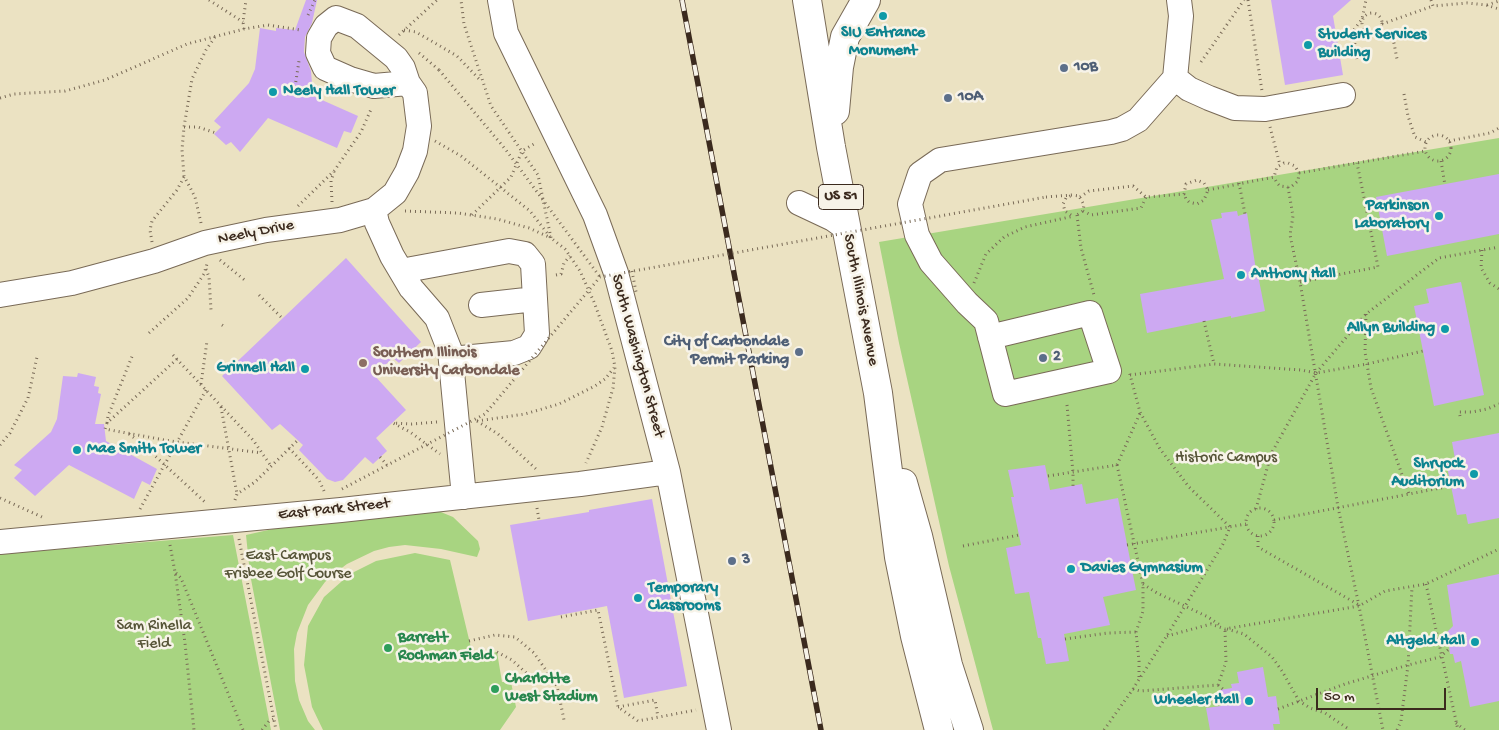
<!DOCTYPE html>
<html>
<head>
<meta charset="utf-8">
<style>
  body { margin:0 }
  #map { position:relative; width:1499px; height:730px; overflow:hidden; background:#ebe2c2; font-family:"Gochi Hand",sans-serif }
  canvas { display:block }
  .scale { position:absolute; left:1316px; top:688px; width:130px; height:22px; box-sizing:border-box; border:2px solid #3b2a1e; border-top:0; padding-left:6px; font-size:15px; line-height:18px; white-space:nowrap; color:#3b2a1e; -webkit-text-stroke:4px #f7f3e8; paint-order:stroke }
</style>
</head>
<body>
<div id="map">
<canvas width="1499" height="730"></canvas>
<div class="scale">50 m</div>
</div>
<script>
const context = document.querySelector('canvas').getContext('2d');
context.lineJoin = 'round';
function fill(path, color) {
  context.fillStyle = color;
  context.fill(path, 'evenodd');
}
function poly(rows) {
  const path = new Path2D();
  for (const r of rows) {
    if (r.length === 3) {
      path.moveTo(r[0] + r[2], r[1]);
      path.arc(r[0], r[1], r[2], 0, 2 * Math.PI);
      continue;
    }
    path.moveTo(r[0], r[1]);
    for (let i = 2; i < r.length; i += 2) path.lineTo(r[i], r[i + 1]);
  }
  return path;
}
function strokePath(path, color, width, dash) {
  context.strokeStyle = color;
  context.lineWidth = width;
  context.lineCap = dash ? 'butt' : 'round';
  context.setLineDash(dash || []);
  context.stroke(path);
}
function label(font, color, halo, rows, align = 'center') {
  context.font = font + ' "Gochi Hand",sans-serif';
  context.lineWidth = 5;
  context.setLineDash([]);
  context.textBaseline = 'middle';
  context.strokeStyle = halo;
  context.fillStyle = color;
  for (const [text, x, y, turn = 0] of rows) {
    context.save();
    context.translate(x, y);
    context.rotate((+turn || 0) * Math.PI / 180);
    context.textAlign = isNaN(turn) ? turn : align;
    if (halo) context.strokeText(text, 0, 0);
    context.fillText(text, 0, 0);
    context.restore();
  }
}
fill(poly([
  [1499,138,1499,730,993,730,949,566,899,343,879,242],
  [431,508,453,517,478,541,480,549,477,557,441,549,405,545,389,547,374,551,347,564,335,573,325,582,308,605,297,633,294,649,295,681,299,700,308,721,315,730,280,730,250,574,246,535,304,522],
  [233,535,271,730,0,730,0,554],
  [415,553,450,560,473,656,497,652,502,682,511,682,516,707,500,730,323,730,312,707,304,665,308,626,324,597,350,574,376,561]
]), '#a8d481');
fill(poly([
  [306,0,317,0,312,23,305,37,304,52,311,71,313,96,358,116,351,133,344,131,337,148,268,118,240,152,231,142,226,145,214,134,221,127,214,121,249,83,255,69,260,28,276,31,276,28,295,30],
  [1271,0,1351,0,1333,16,1343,75,1285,85],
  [1499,174,1499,234,1387,256,1376,197],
  [1237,211,1238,216,1247,213,1256,270,1257,270,1265,311,1231,318,1231,316,1147,333,1140,294,1224,279,1211,220,1222,218,1221,213],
  [346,258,421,342,399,363,393,358,374,375,406,410,376,438,387,451,373,464,365,457,343,480,335,482,327,479,299,450,303,445,280,424,272,430,222,376],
  [1461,282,1484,395,1434,406,1414,306,1429,303,1426,289],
  [78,373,96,377,94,386,99,387,98,393,101,394,95,424,104,424,106,441,157,469,150,485,142,481,134,499,69,465,35,496,14,478,22,470,14,465,51,432,57,419,63,376,77,377],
  [1499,433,1499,518,1468,524,1466,514,1457,515,1446,462,1455,459,1452,442],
  [1045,465,1050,490,1082,484,1086,504,1118,498,1136,590,1103,597,1110,625,1064,634,1069,661,1046,664,1041,638,1038,638,1029,592,1015,594,1006,548,1021,545,1011,497,1014,497,1008,470],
  [652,499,687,686,624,698,607,606,528,621,510,525,589,512,589,510],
  [1499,574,1499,701,1470,707,1461,661,1455,663,1453,654,1450,654,1447,632,1453,626,1447,585],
  [1263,667,1268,697,1276,696,1280,724,1273,724,1274,730,1210,730,1206,708,1221,706,1219,690,1232,688,1231,684,1239,683,1237,672]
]), '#cda9f2');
const minor = poly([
  [500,0,506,33,595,215,616,273,668,472,719,730],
  [1175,78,1189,89,1209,98,1235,108,1265,109,1343,95],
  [799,203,833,219,847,229],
  [374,210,377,223,392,256,411,288,437,318,450,351,464,497],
  [401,271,509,251,525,254,533,264,537,334,529,347,514,353,451,359],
  [0,295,72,283,154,261,205,243,266,230,340,220,374,210,395,193,407,172,415,151,419,126,415,93,408,83,403,68,396,58,357,26,336,18,326,26,319,38,318,53,325,68,350,79,374,86,408,83],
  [481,305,535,299],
  [990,337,1090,313,1109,371,1005,394,986,321,967,303,931,262,917,235,910,204,920,174,940,160,1111,132,1122,129,1138,120,1175,78,1181,16,1179,0],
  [0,542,341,510,580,484,668,472]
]);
const highway = poly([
  [807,0,831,147,878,393,899,557,915,636,939,730],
  [835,111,839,67,845,37,866,0],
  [903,483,918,536,948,665,969,730]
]);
strokePath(minor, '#796a57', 26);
strokePath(highway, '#796a57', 30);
strokePath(poly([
  [209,0,243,22],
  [1248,0,1262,91],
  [1431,0,1433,6,1467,3,1486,5,1499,9],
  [1487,5,1499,1],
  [1372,23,10],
  [308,15,315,0],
  [1382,24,1433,6],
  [244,29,243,22,246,0],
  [404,30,416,32,457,56,481,81],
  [1380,30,1393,38,1397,59],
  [399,35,437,0],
  [419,53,439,70],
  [1357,59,1353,31,1362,19,1366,0],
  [1201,62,1244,0],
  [295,87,299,61],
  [1404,94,1408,116,1415,137,1426,142],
  [0,98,14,94,65,91,105,80,187,44,244,29,268,25,301,30],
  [184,127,198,127,216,133],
  [1270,127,1280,165],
  [1438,148,13],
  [435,141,461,156,530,211,551,238,565,249,580,271,594,302,612,351,615,367,613,388,602,427,586,463],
  [1449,141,1490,133,1499,128],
  [1441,161,1445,185],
  [1299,173,1425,151],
  [1239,183,1245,214],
  [1288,187,1293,216,1290,235,1300,282,1338,507,1359,606,1383,730],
  [1208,190,1274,177,1277,167,1284,163,1288,163,1295,166,1299,173,1298,181,1292,186,1288,187,1280,186,1277,183,1274,177],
  [1046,197,1072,195,1079,196,1084,205,1083,211,1077,215],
  [1080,197,1089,191,1133,186,1146,197,1184,194,1186,184,1197,180,1204,183,1208,190,1204,200,1197,204,1189,202,1186,199,1184,194],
  [332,202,331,181,334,172],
  [298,206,334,171,361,132,372,107],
  [405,211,458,213,497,219,529,228,551,238,538,175,491,106,464,24,461,0],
  [1083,211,1091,215,1141,208,1146,197],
  [472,215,511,177,522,151,534,144],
  [1071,215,1065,211,1063,204,1066,198,1072,195],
  [1077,215,1081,248,1094,295],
  [201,223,195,197,184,176,182,150,184,127,192,79,206,50,215,37],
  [152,242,150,230,152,221,177,190,184,177],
  [1482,250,1481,268,1490,283,1499,289],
  [220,260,247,282],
  [206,269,209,277,211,310],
  [556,275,561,274,564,263,570,256],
  [1300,282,1378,267,1357,163],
  [974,283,986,254,1004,237,1025,227,1074,216],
  [259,295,283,319],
  [1366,314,1365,352,1371,388,1409,494],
  [1204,321,1214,364],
  [222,325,225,327],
  [149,333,188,298,204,274,207,264],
  [173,355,253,440,271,466],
  [177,359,107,423,105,429,170,441,262,453],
  [1130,375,1214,364,1301,370,1316,373,1367,364,1423,351],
  [201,384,207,341],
  [1067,405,1073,473,1073,486],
  [221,407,237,494],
  [1460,416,1459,412,1472,412,1487,409,1499,404],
  [477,421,525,414,559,404,595,386,605,379,614,368],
  [477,421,498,434,536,469],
  [437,422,412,424,393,423,410,432,440,454],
  [107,423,108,416,133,354],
  [129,434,140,442,206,503],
  [0,445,10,433,28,398,37,357],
  [289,448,319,480,324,491],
  [380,457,387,465],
  [1117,465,1143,584,1143,611,1136,632,1139,661,1139,678],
  [1048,476,1117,465,1140,413],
  [342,489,395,461],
  [0,498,42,517],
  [235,500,237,494,255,482,298,440],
  [537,508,539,520],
  [1260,522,14],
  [140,509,206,390],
  [1256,509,1271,454,1316,373,1366,314,1439,258,1499,247],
  [1274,520,1451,486],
  [1258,536,1258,547,1359,605],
  [239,539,276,730],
  [170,545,175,572,185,643,194,730],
  [1127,545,1246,524],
  [963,546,1019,535],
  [176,573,181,578,243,730],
  [1143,584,1157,593,1208,617,1220,625],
  [1426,584,1458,730],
  [561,617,598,610,618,707,638,721,696,710],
  [1227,629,1244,634,1272,657,1282,671,1299,701,1310,708,1325,713,1350,730],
  [1167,636,1211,624,1225,629,1359,606,1385,591,1426,584,1499,549],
  [1065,639,1108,633,1136,632],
  [469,641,495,635,515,637,534,653,557,686,564,720],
  [497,652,512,660,534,680,554,683],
  [1218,685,1223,689],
  [1133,689,1140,691,1218,685,1226,662,1225,629],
  [618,707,655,700,658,717],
  [1278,709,1345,684,1408,665,1440,657,1449,649],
  [1456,723,1465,730],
  [262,730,269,721,274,719],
  [1104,730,1133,689,1166,637,1223,544,1230,527,1189,487,1160,449,1140,412,1129,371],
  [1397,730,1401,721,1408,665,1412,587]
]), '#796a57', 3, [1, 4]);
strokePath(minor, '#fff', 24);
strokePath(highway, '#fff', 28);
const rail = poly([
  [682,0,821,730]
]);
strokePath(rail, '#3b2a1e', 5.5);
strokePath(rail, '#f7f3e8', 4, [11]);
strokePath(poly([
  [439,70,506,150,600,277],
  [632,271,636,292],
  [395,461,485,414,600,277,1046,197]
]), '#796a57', 3, [1, 4]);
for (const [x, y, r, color] of [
  [883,16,5,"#0f9aa8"],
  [1308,45,5,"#0f9aa8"],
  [1064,68,5,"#5c6f8a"],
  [273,92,5,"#0f9aa8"],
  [948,98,5,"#5c6f8a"],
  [1439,216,5,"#0f9aa8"],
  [1241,275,5,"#0f9aa8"],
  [1445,329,5,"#0f9aa8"],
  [799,352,5,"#5c6f8a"],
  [1043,358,5,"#5c6f8a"],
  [363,363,5,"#8d6e63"],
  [305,369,5,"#0f9aa8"],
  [77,450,5,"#0f9aa8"],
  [1474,474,5,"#0f9aa8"],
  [732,561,5,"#5c6f8a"],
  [1071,569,5,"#0f9aa8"],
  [638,598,5,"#0f9aa8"],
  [1475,642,5,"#0f9aa8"],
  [388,648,5,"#2e9e5b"],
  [495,689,5,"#2e9e5b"],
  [1249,701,5,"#0f9aa8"]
]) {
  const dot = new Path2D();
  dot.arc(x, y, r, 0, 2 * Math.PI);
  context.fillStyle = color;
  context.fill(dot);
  strokePath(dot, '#f7f3e8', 2);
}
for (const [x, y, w] of [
  [841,197,45]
]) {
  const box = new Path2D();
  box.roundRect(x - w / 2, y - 12.5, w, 25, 4);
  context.fillStyle = '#f7f3e8';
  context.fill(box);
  strokePath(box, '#3b2a1e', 1);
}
label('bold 15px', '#3b2a1e', null, [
  ["US 51",841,197]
]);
label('bold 16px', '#0d838f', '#f7f3e8', [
  ["SIU Entrance",883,34,"center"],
  ["Monument",883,52,"center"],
  ["Student Services",1318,36],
  ["Building",1318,54],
  ["Neely Hall Tower",283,92],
  ["Parkinson",1429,207,"right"],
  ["Laboratory",1429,225,"right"],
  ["Anthony Hall",1251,275],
  ["Allyn Building",1435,329,"right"],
  ["Grinnell Hall",295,369,"right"],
  ["Mae Smith Tower",87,450],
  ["Shryock",1464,465,"right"],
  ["Auditorium",1464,483,"right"],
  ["Davies Gymnasium",1081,569],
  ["Temporary",648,589],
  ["Classrooms",648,607],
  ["Altgeld Hall",1465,642,"right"],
  ["Wheeler Hall",1239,701,"right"]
], 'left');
label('bold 16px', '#4e5e75', '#f7f3e8', [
  ["10B",1074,68],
  ["10A",958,98],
  ["City of Carbondale",789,343,"right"],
  ["Permit Parking",789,361,"right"],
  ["2",1053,358],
  ["3",742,561]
], 'left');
label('16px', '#3b2a1e', '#f7f3e8', [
  ["Neely Drive",256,233,-11],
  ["South Illinois Avenue",860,300,79],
  ["South Washington Street",637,356,75],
  ["East Park Street",334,510,-6]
]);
label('bold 16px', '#785e54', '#f7f3e8', [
  ["Southern Illinois",373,354],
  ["University Carbondale",373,372]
], 'left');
label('16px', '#565437', '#f7f3e8', [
  ["Historic Campus",1226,459],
  ["East Campus",288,557],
  ["Frisbee Golf Course",288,575],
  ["Sam Rinella",154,627],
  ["Field",154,645]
]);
label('bold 16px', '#27864d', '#f7f3e8', [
  ["Barrett",398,639],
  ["Rochman Field",398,657],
  ["Charlotte",505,680],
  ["West Stadium",505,698]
], 'left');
</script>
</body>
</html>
